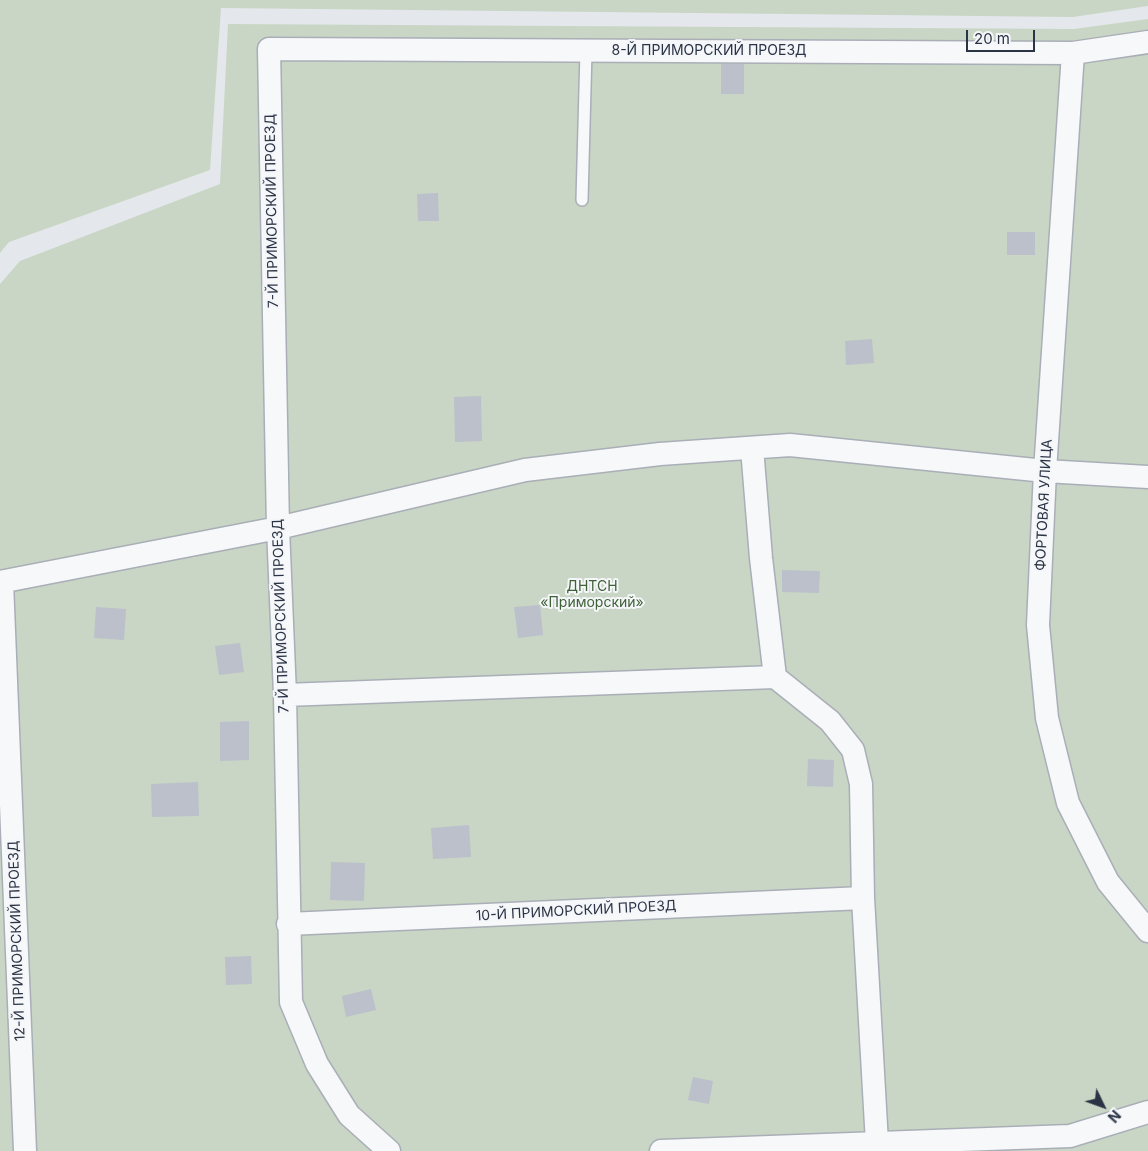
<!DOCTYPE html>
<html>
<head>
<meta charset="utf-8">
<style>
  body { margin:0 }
  #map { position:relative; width:1148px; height:1151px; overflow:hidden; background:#e4e7ec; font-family:Inter,sans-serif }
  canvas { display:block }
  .north { position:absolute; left:1078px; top:1081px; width:50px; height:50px; -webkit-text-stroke:4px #f4f6f9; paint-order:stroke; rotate:132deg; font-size:14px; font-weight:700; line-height:20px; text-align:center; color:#2b3445 }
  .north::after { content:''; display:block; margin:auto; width:18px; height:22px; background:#2b3445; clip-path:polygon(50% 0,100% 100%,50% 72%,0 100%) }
  .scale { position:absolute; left:966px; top:30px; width:69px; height:22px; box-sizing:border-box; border:2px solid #2b3445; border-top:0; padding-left:6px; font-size:15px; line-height:18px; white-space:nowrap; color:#2b3445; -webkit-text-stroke:4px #f4f6f9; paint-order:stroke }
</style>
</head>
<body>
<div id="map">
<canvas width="1148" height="1151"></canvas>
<div class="north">N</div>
<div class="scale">20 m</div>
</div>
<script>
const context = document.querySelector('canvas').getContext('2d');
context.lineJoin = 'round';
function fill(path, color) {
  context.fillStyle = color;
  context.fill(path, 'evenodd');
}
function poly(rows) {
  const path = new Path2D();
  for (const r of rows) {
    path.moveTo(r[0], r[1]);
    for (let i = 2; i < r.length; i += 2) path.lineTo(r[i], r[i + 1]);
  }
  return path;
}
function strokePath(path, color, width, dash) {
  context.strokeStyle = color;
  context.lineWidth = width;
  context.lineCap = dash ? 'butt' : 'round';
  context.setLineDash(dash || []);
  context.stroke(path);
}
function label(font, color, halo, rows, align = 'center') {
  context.font = font + ' Inter,sans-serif';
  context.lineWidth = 4;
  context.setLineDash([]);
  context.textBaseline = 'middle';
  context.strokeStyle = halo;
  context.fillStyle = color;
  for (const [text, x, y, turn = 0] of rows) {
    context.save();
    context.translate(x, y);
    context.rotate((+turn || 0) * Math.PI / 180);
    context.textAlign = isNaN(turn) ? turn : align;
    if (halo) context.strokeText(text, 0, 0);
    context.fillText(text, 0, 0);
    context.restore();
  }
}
fill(poly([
  [0,0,1148,0,1148,6,1073,17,221,8,210,170,9,242,0,253],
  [1148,19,1148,1151,0,1151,0,284,20,261,220,184,228,24,1074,29]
]), '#c9d6c5');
fill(poly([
  [721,64,744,64,744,94,721,94],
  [438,193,439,221,418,221,417,194],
  [1007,232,1035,232,1035,255,1007,255],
  [872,339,874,363,846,365,845,341],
  [481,396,482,441,455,442,454,397],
  [782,570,820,571,819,593,782,592],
  [540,605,543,635,518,638,514,607],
  [96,607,126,609,124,640,94,638],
  [240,643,244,672,219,675,215,646],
  [249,721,249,760,220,761,220,722],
  [808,759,834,760,833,787,807,786],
  [198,782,199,816,152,817,151,784],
  [469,825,471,857,433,859,431,828],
  [331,862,365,863,364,901,330,900],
  [251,956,252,984,226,985,225,957],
  [371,989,376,1010,346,1017,342,996],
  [693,1077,713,1081,709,1104,688,1100]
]), '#bbc0ca');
const service = poly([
  [582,200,586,51]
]);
const minor = poly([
  [1073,53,1045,471,1038,625,1047,718,1068,803,1108,882,1148,931],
  [752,448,761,558,775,677,830,721,853,750,861,784,863,898,877,1143],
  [0,582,278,528,525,470,660,454,790,445,1045,471,1148,477],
  [2,582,25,1151],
  [285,695,775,677],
  [288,924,863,898],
  [389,1151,349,1115,317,1064,291,1002,285,695,278,528,269,49,1073,53,1148,42],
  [661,1151,1070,1136,1148,1112]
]);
strokePath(service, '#a9aeb7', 14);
strokePath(minor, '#a9aeb7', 25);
strokePath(service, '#f7f8fa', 11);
strokePath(minor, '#f7f8fa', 22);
label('14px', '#2b3445', '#f4f6f9', [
  ["8-Й ПРИМОРСКИЙ ПРОЕЗД",709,51],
  ["7-Й ПРИМОРСКИЙ ПРОЕЗД",272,211,-91],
  ["ФОРТОВАЯ УЛИЦА",1044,505,-87],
  ["7-Й ПРИМОРСКИЙ ПРОЕЗД",281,616,-92],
  ["10-Й ПРИМОРСКИЙ ПРОЕЗД",576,911,-3],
  ["12-Й ПРИМОРСКИЙ ПРОЕЗД",17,941,-92]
]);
label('14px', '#3f6138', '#f4f6f9', [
  ["ДНТСН",592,587],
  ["«Приморский»",592,603]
]);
</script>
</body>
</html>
